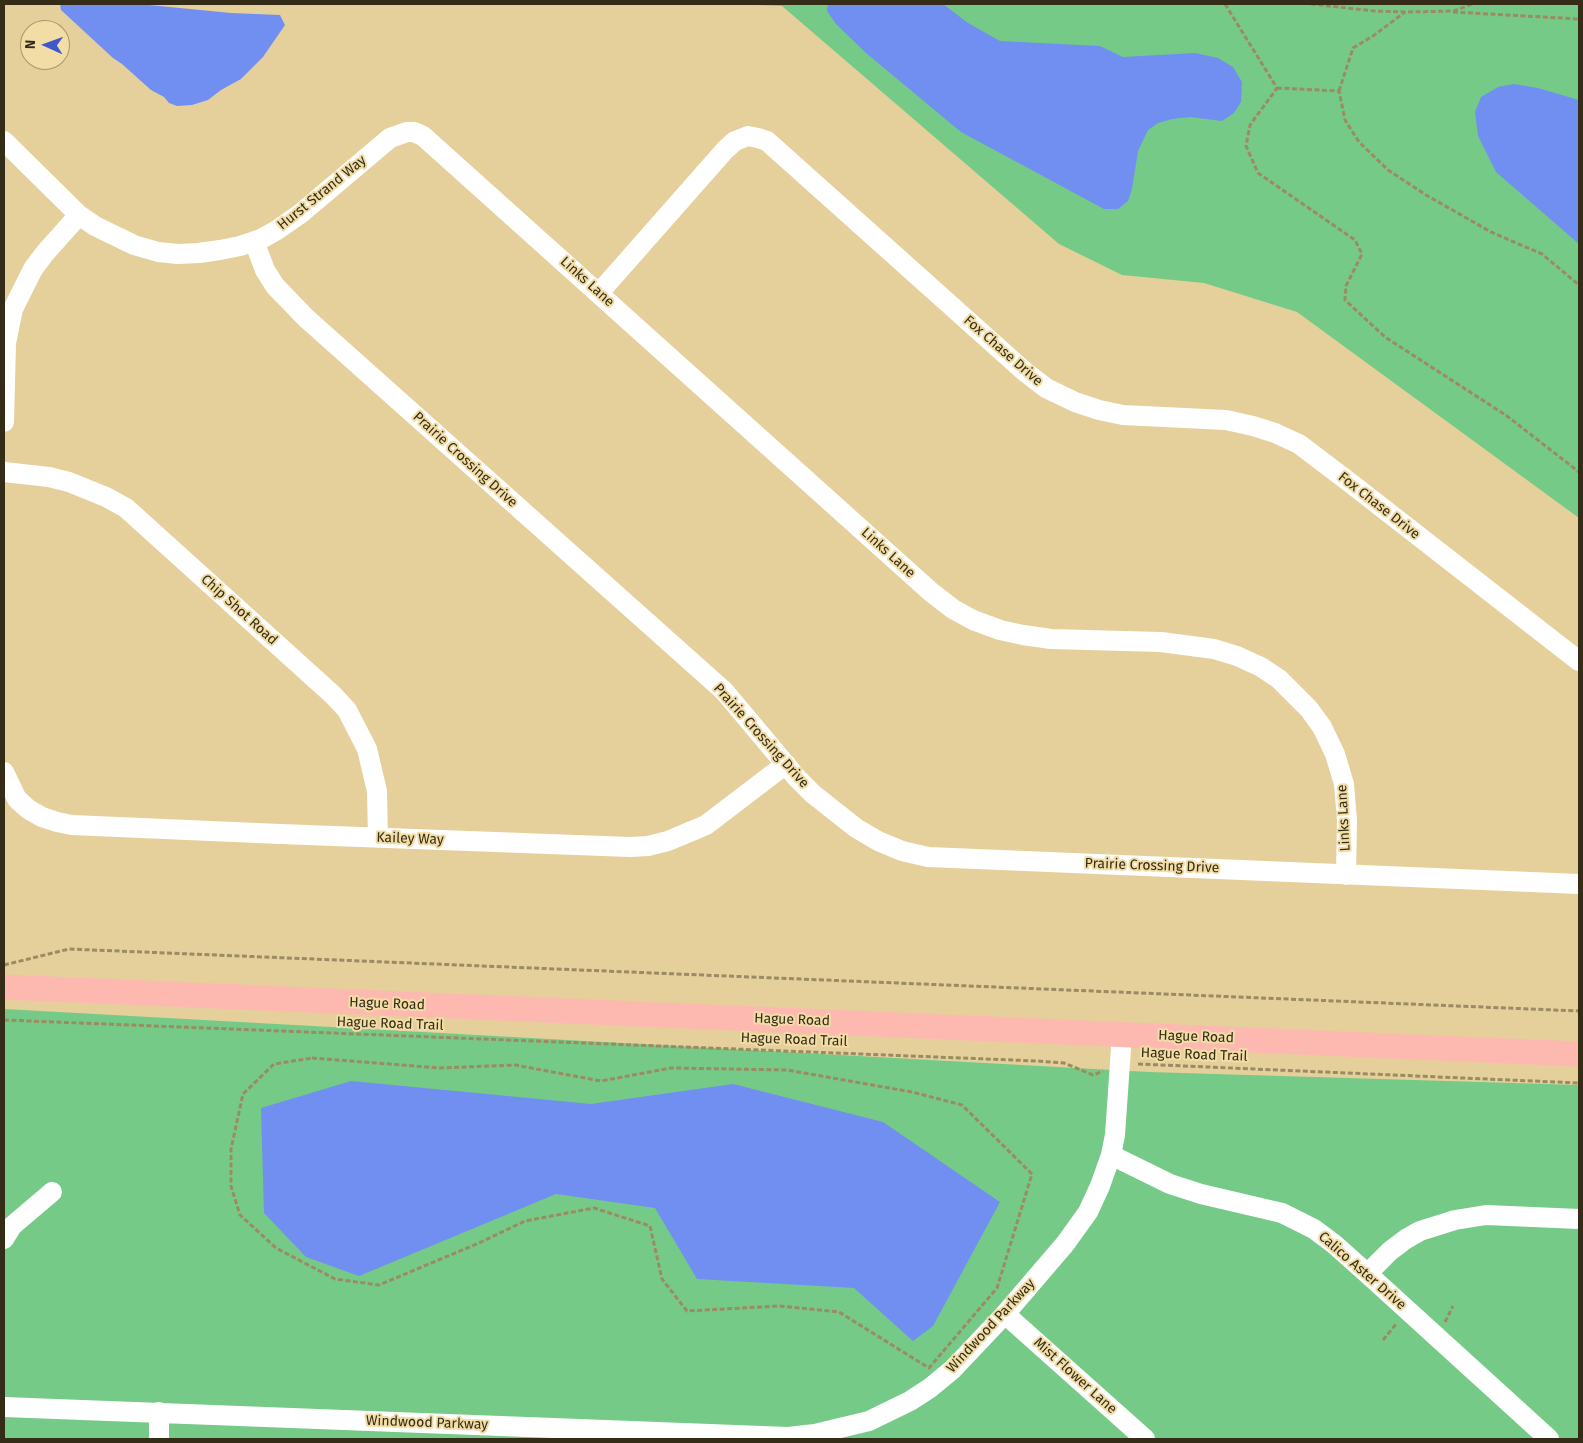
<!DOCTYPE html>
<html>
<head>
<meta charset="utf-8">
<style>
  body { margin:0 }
  #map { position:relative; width:1583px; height:1443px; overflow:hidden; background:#e5d09b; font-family:"Fira Sans",sans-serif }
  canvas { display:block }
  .frame { position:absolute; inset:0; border:5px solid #342c16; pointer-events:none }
  .north { position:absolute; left:20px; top:20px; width:50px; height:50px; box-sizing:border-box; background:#f2dda7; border:1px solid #a6966d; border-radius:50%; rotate:272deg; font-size:14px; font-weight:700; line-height:20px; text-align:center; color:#342c16 }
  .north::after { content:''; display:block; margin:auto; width:18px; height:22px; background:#3f59cc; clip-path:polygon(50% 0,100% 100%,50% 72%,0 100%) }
</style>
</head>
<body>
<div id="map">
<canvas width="1583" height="1443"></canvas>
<div class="frame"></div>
<div class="north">N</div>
</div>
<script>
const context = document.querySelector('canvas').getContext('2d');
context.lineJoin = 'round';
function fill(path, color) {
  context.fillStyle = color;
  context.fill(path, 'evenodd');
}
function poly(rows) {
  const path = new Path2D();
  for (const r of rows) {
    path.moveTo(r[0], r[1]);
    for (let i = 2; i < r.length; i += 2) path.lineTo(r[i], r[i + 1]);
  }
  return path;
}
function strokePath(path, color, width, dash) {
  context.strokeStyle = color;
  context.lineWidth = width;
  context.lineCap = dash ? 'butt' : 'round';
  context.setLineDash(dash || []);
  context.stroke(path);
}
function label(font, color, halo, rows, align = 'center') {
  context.font = font + ' "Fira Sans",sans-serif';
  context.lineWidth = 4;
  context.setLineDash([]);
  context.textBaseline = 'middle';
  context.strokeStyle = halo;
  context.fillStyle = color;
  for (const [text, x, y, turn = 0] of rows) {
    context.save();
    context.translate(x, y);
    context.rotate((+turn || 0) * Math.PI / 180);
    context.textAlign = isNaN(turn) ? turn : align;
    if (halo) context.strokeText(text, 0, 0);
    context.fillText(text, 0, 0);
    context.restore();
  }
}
fill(poly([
  [730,4,1579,4,1579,518,1297,312,1204,283,1122,275,1059,244,782,6],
  [4,1009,1149,1072,1579,1085,1579,1439,4,1439]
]), '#76ca87');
fill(poly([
  [60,4,139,4,231,13,280,15,285,25,263,57,241,79,221,90,208,100,192,105,177,106,169,103,164,97,151,90,122,64,113,58,61,10],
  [828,4,943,4,968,23,1000,41,1100,46,1123,57,1195,53,1218,58,1233,67,1242,82,1241,102,1234,113,1222,121,1190,117,1172,119,1158,123,1148,130,1138,151,1132,189,1128,201,1118,209,1104,209,961,132,866,53,836,24,827,11],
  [1514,84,1538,88,1579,100,1579,244,1496,172,1478,136,1475,112,1481,97,1498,87],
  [351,1081,591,1104,733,1084,883,1122,1000,1202,933,1326,913,1341,854,1288,697,1279,655,1208,556,1194,359,1276,306,1257,264,1213,261,1108]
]), '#718ff0');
strokePath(poly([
  [1225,4,1277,88,1250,125,1246,146,1258,173,1355,240,1362,254,1346,286,1345,300,1385,337,1507,416,1579,472],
  [1311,4,1374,11,1405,12,1454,11,1472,4],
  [1453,12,1579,19],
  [1277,88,1339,91,1345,120,1359,142,1388,170,1426,195,1491,232,1542,254,1579,285],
  [1339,91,1353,48,1373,36,1405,12],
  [4,965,69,949,1579,1011],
  [4,1020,1037,1061,1064,1063,1093,1075,1103,1071],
  [312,1058,440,1068,515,1065,601,1081,671,1068,787,1070,912,1092,962,1105,1032,1174,997,1288,929,1368,839,1312,779,1306,687,1311,662,1279,650,1226,594,1208,525,1221,479,1243,379,1285,335,1279,276,1248,240,1215,231,1186,231,1149,243,1094,274,1064,312,1058],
  [1138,1064,1579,1083],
  [1445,1322,1453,1306],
  [1383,1340,1397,1323]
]), '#9b8b63', 3, [5, 2.5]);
strokePath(poly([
  [4,141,79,215,95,226,134,245,158,252,178,254,199,253,220,250,240,246,261,239,277,230,300,214,390,138,407,132,414,132,423,136,931,592,953,609,973,620,1000,630,1023,635,1051,639,1161,642,1214,649,1237,656,1261,667,1279,679,1309,709,1322,727,1335,754,1344,784,1347,820,1346,875],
  [254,241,265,270,275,286,306,318,724,691,797,778,813,794,856,828,878,841,902,851,928,857,1579,884],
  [599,293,725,150,735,141,748,136,758,138,767,141,1024,371,1046,388,1075,402,1099,410,1123,415,1226,420,1253,426,1275,433,1299,444,1353,485,1579,661],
  [4,422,6,343,13,309,33,269,45,253,79,215],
  [4,472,49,477,69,482,106,497,126,508,333,695,347,710,367,749,377,791,378,838],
  [4,772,17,799,28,809,42,817,57,822,72,825,280,834,630,847,648,846,668,841,706,825,786,764],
  [1111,1155,1170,1184,1201,1194,1282,1213,1314,1229,1334,1244,1371,1277,1549,1439],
  [4,1239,12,1226,52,1192],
  [1368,1273,1390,1251,1406,1239,1420,1231,1455,1220,1486,1215,1579,1219],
  [1005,1314,1145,1439],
  [4,1407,788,1437,815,1434,869,1421,910,1401,930,1388,953,1369,1005,1314,1065,1244,1088,1212,1100,1186,1111,1155,1115,1135,1122,1034],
  [159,1439,159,1412]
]), '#fff', 20);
strokePath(poly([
  [4,987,1579,1054]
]), '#fdb9b0', 25);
label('14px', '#342c16', '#f2dda7', [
  ["Hurst Strand Way",322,193,-39],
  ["Links Lane",587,282,42],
  ["Fox Chase Drive",1003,351,41],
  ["Prairie Crossing Drive",465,460,42],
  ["Fox Chase Drive",1379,506,38],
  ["Links Lane",888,553,42],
  ["Chip Shot Road",239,610,42],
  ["Prairie Crossing Drive",761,736,48],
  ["Links Lane",1344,818,-93],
  ["Kailey Way",410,839,2],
  ["Prairie Crossing Drive",1152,866,2],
  ["Hague Road",387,1004,2],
  ["Hague Road",792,1020,2],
  ["Hague Road Trail",390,1024,2],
  ["Hague Road",1196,1037,2],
  ["Hague Road Trail",794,1040,2],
  ["Hague Road Trail",1194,1055,2],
  ["Calico Aster Drive",1362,1271,41],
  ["Windwood Parkway",991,1326,-47],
  ["Mist Flower Lane",1075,1376,42],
  ["Windwood Parkway",427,1423,2]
]);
</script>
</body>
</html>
